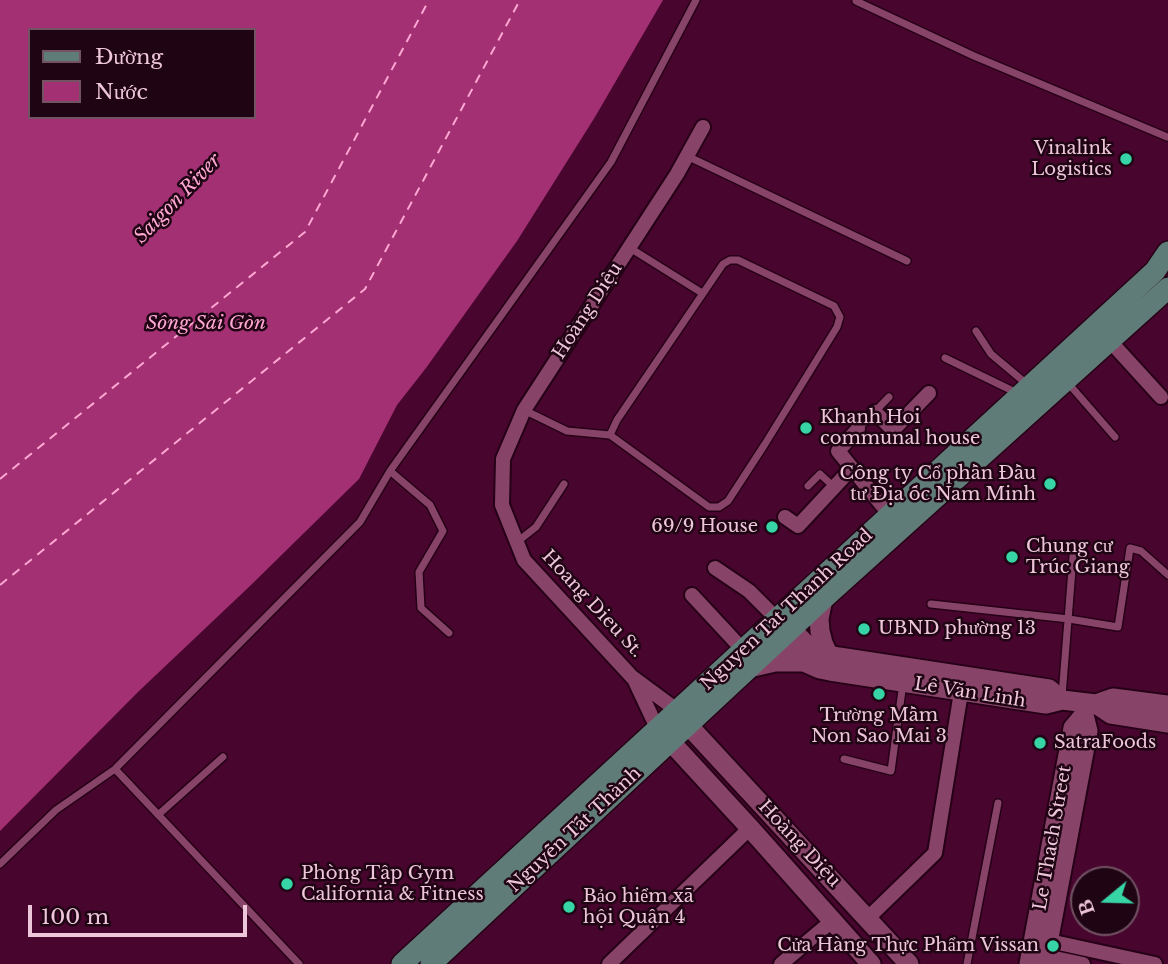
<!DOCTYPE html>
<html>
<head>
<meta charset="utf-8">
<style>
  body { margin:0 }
  #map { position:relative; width:1168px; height:964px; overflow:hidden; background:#48062f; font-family:"Libre Baskerville",serif }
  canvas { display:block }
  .legend { position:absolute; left:28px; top:28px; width:228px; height:91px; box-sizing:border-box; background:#1f0514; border:2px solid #725263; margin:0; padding:9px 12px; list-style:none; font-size:21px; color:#eec6d9 }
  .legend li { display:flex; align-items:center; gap:14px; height:35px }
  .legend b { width:35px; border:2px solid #725263 }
  .north { position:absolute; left:1070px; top:866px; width:70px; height:70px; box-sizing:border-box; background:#1f0514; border:2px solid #725263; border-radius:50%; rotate:251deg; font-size:19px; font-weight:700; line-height:28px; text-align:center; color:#eec6d9 }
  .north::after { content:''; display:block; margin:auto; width:24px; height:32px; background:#37d4a6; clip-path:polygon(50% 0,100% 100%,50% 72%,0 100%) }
  .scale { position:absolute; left:28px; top:905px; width:219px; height:32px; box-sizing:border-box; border:4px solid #eec6d9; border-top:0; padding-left:9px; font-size:21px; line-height:24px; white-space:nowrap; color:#eec6d9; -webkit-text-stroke:5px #1f0514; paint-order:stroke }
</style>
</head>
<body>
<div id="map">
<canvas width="1168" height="964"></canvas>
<ul class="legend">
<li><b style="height:9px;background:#607c78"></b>Đường</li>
<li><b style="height:19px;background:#a23073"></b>Nước</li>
</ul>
<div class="north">B</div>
<div class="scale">100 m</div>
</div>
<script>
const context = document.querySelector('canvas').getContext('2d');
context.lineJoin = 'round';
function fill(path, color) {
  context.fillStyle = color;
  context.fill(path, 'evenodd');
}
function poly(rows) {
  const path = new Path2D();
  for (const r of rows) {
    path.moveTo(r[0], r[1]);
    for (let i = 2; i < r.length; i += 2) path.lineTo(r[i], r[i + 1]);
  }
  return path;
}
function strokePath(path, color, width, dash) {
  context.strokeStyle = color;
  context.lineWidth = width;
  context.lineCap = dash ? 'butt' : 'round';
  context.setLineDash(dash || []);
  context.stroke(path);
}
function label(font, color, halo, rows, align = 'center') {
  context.font = font + ' "Libre Baskerville",serif';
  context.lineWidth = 5;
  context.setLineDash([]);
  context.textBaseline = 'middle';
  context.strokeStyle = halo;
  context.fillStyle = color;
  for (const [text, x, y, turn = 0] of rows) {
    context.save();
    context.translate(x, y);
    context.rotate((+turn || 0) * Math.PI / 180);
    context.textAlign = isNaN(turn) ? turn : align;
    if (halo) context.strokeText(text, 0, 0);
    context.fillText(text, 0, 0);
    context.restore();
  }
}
fill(poly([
  [0,0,663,0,595,117,517,241,426,368,397,405,359,479,251,585,138,692,0,831],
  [30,30,254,30,254,117,30,117]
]), '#a23073');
strokePath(poly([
  [0,479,305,232,429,0],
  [0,585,365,289,520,0]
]), '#fea7d3', 2, [9, 7]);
const lane = poly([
  [856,1,974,56,1167,137],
  [687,156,907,261],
  [630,248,702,293],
  [976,331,991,354,1028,385],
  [945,358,1017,393],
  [1068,383,1115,437],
  [524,410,567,431,610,435,617,420,723,264,730,260,738,260,834,306,840,317,837,327,765,444,728,501,719,507,709,507,610,435],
  [858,429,889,397],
  [390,471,430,505,443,531,419,572,421,608,449,633],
  [808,486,820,474,834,487],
  [517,542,536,527,564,484],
  [931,604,1069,619,1118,627,1130,548,1141,551,1168,575],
  [1062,696,1074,544],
  [844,759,891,771,903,683],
  [115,769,299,964],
  [158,815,223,757],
  [0,864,56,810,115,769,360,522,390,471,611,162,696,0],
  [967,964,998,803]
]);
const street = poly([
  [1110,341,1161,397],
  [875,412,893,430,929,393],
  [858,429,838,451,890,515],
  [785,517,798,526,852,468],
  [715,568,749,591,777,619],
  [692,595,744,651],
  [635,681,657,728],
  [678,711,632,677,524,560,502,505,503,459,524,410,677,174,703,127],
  [868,918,935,853,961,692],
  [1040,939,1155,964],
  [1036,954,1083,964],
  [609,964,750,828],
  [781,964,832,921]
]);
const secondary = poly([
  [823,599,819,619,820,631,823,643,829,656],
  [791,629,810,648,819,653,839,657,1049,689,1062,700],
  [778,641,804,662,820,669,830,671,1046,704,1062,700,1096,704,1111,714,1168,723],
  [749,668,775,662,804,662],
  [1096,704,1113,698,1168,705],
  [688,725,909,964],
  [670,741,750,828,871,964],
  [1029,964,1073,728,1084,715],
  [1044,964,1088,731,1084,715,1086,703]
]);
const primary = poly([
  [402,964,1155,271,1168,252],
  [431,964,823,599,1168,288]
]);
strokePath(lane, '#260016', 10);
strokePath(street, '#260016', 18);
strokePath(secondary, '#260016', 23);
strokePath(primary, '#260016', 24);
strokePath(lane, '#884468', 7);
strokePath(street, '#884468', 14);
strokePath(secondary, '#884468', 19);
strokePath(primary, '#607c78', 21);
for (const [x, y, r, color] of [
  [1126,159,7,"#37d4a6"],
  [806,428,7,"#37d4a6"],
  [1050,484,7,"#37d4a6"],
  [772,527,7,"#37d4a6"],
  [1012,557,7,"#37d4a6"],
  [864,629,7,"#37d4a6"],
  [879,694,7,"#37d4a6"],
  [1040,743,7,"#37d4a6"],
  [287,884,7,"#37d4a6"],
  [569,907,7,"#37d4a6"],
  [1053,946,7,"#37d4a6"]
]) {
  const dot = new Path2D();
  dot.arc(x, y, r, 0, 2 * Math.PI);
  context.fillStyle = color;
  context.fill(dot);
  strokePath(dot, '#1f0514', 2.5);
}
label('18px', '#eec6d9', '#1f0514', [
  ["Vinalink",1112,149,"right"],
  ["Logistics",1112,170,"right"],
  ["Khanh Hoi",820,418],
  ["communal house",820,439],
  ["Công ty Cổ phần Đầu",1036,474,"right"],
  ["tư Địa ốc Nam Minh",1036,495,"right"],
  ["69/9 House",758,527,"right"],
  ["Chung cư",1026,547],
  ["Trúc Giang",1026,568],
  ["UBND phường 13",878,629],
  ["Trường Mầm",879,716,"center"],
  ["Non Sao Mai 3",879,737,"center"],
  ["SatraFoods",1054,743],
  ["Phòng Tập Gym",301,874],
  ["California & Fitness",301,895],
  ["Bảo hiểm xã",583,897],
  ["hội Quận 4",583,918],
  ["Cửa Hàng Thực Phẩm Vissan",1039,946,"right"]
], 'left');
label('18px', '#eec6d9', '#1f0514', [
  ["Hoàng Diệu",588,311,-57],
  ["Hoang Dieu St.",592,604,47],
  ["Nguyen Tat Thanh Road",787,610,-43],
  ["Lê Văn Linh",970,693,9],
  ["Nguyễn Tất Thành",575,830,-43],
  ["Le Thach Street",1053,838,-80],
  ["Hoàng Diệu",799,844,47]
]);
label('italic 19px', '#fea7d3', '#1f0514', [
  ["Saigon River",178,199,-46],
  ["Sông Sài Gòn",206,324]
]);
</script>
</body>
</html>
